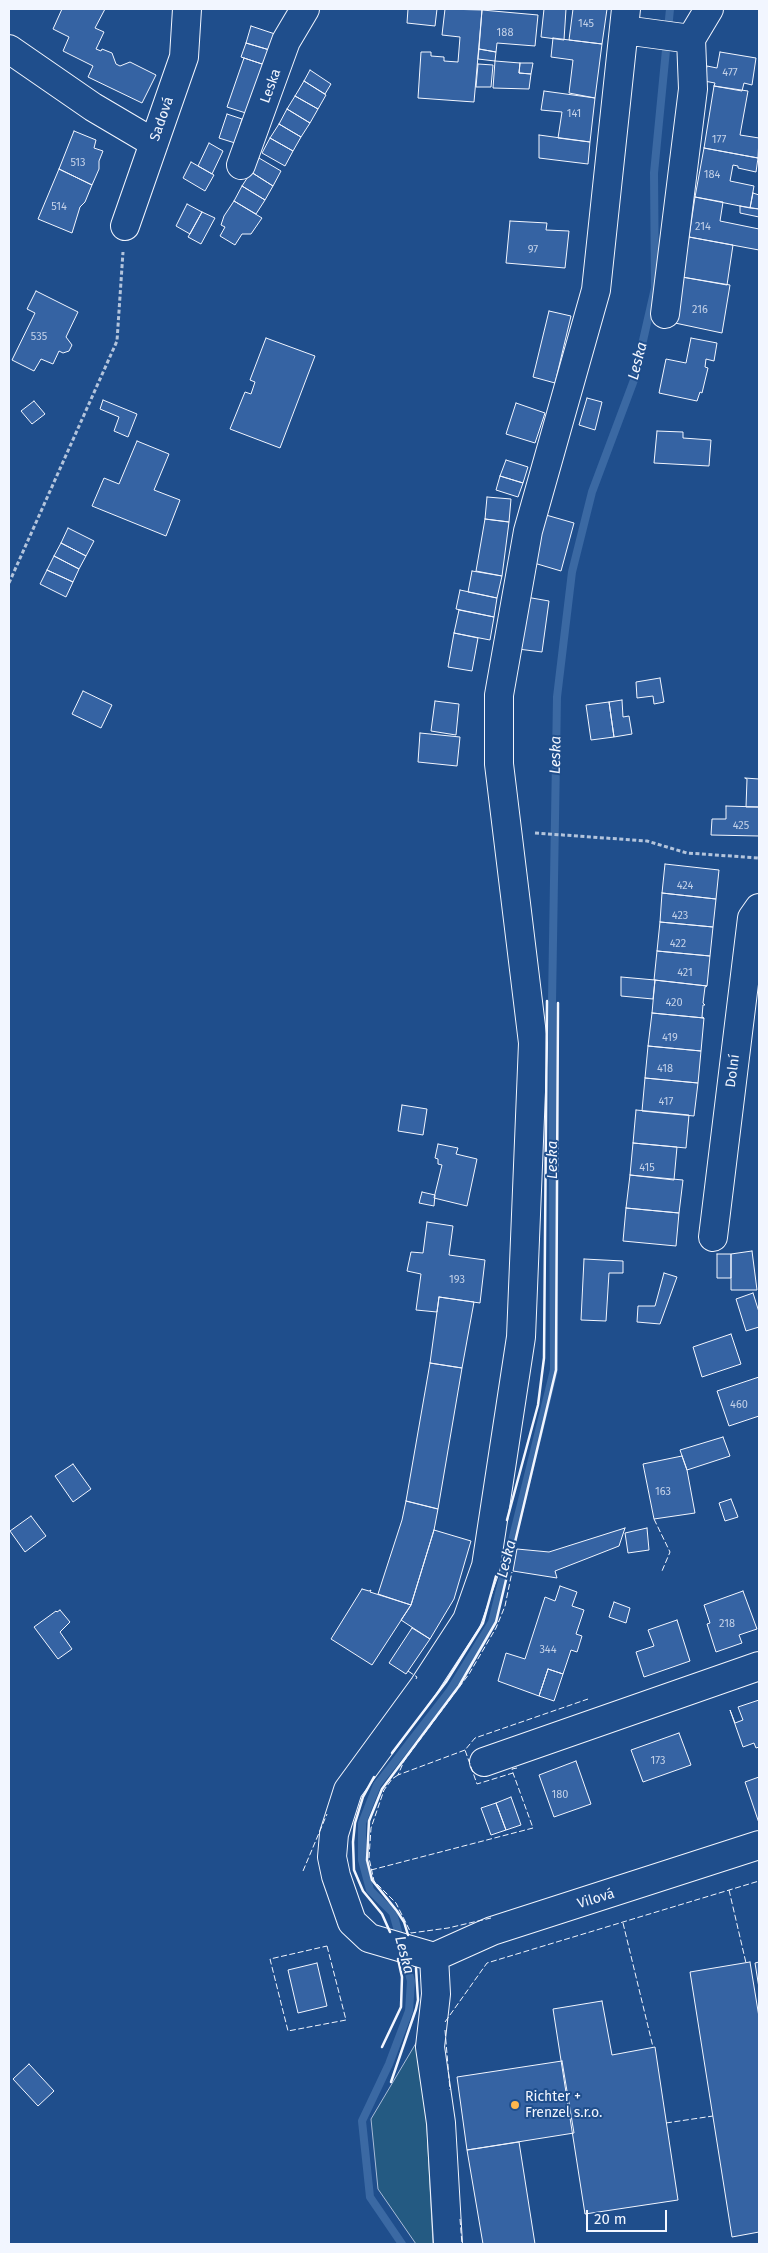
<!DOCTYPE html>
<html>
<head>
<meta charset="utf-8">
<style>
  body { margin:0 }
  #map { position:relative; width:768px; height:2253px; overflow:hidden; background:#1f4e8c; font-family:"Fira Sans",sans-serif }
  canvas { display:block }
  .frame { position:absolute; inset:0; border:10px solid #f2f6ff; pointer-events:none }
  .scale { position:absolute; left:586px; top:2210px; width:81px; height:22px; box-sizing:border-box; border:2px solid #f2f6ff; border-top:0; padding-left:6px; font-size:15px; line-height:18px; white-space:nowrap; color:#f2f6ff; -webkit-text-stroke:4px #1f4e8c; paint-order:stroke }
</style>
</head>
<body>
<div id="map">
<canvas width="768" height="2253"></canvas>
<div class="frame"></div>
<div class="scale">20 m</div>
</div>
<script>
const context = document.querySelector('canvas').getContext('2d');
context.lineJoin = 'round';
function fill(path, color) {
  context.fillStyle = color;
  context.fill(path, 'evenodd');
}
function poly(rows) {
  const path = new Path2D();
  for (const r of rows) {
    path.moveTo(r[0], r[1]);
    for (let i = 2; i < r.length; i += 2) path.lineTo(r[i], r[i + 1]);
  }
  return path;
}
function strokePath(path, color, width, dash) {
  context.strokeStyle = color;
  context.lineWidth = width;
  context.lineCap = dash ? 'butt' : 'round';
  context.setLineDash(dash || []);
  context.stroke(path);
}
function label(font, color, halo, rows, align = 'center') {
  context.font = font + ' "Fira Sans",sans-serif';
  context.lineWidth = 4;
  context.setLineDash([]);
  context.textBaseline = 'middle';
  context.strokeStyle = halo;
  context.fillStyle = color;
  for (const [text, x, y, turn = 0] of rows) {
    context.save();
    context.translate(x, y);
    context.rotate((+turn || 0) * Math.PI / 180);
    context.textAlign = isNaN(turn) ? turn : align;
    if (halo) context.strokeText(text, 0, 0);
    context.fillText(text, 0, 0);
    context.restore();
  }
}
const green = poly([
  [422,2033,433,2244,416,2244,378,2189,371,2119,422,2033]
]);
fill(green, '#245a82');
strokePath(green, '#a8bbd7', 1);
strokePath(poly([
  [401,1942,393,1913,370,1890,362,1860,362,1823,377,1785,449,1692,492,1622,554,1370,552,1002,557,697,572,572,592,492,634,380,655,288,654,173,670,9],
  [402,2244,370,2197,362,2121,389,2064,409,2011,411,1981,404,1955]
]), '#3b69a3', 8);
const building = poly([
  [62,9,105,9,95,28,104,32,96,49,101,51,102,49,112,53,116,64,120,66,130,62,156,75,142,103,88,77,93,66,63,51,69,37,53,29,62,9],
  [408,9,437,9,435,26,407,23,408,9],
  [445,9,482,10,474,102,418,98,421,52,431,52,431,56,444,57,444,61,458,62,460,37,442,35,445,9],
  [544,9,566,9,564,40,541,37,544,9],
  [573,9,607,9,602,44,569,40,573,9],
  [482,10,538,15,535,46,497,43,496,52,479,49,482,10],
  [251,26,278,35,273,51,246,43,251,26],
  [553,38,602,44,595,98,569,93,573,60,551,57,553,38],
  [246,43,273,51,268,66,241,57,246,43],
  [479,49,496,52,495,61,478,59,479,49],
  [720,52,756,58,752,85,744,83,742,91,714,86,715,83,704,81,707,66,717,68,720,52],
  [244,58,268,66,252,115,227,107,244,58],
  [495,61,520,63,519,73,531,74,529,89,493,88,495,61],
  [520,63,533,63,531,74,519,73,520,63],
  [478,64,493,65,491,87,476,87,478,64],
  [310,70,331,84,325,94,304,81,310,70],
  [304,81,326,95,318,109,295,96,304,81],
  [714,86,748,91,740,135,759,138,758,158,704,148,714,86],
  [544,91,595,98,590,142,558,138,562,112,541,110,544,91],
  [295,96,318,109,310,123,287,109,295,96],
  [287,109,310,123,301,137,279,124,287,109],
  [227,114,242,119,235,143,219,138,227,114],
  [279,124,301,137,293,151,270,138,279,124],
  [74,131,96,140,94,148,103,151,99,161,99,169,92,185,59,169,74,131],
  [539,135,590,142,588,164,539,158,539,135],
  [270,138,293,151,285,166,262,153,270,138],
  [209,143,223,151,212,174,198,166,209,143],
  [704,148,758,158,756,172,738,168,738,166,733,165,730,181,754,186,750,208,695,197,704,148],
  [259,158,281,171,273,186,251,172,259,158],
  [191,162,214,175,205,191,183,178,191,162],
  [59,169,92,185,85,202,80,207,72,233,38,219,59,169],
  [251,172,273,186,265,200,242,186,251,172],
  [242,186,265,200,256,214,234,201,242,186],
  [753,193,759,195,759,209,750,208,753,193],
  [695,197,723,202,720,221,759,229,759,250,689,237,695,197],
  [234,201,262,218,251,234,242,234,235,245,220,236,225,227,221,225,224,216,234,201],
  [187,204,202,212,190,234,176,226,187,204],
  [740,206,759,209,759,217,740,213,740,206],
  [202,212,215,218,201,244,188,237,202,212],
  [510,221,547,223,546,230,569,231,565,268,506,263,510,221],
  [689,237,733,245,727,285,682,277,689,237],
  [682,277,730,285,722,333,675,323,682,277],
  [36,291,78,312,66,337,72,345,69,351,63,353,59,351,53,364,41,359,34,371,12,360,35,313,27,309,36,291],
  [549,311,571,316,555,383,533,377,549,311],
  [266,338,315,356,280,448,230,429,245,392,251,394,255,382,250,380,266,338],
  [691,338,717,343,714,361,706,359,705,367,708,368,702,393,700,392,697,401,659,393,666,359,686,363,691,338],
  [587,398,602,402,595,430,579,425,587,398],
  [103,400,137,414,128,437,114,431,119,417,100,409,103,400],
  [34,401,45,414,32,424,21,411,34,401],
  [516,403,545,413,535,443,506,434,516,403],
  [657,431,683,432,683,438,711,440,709,466,654,463,657,431],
  [137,441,169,454,154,490,180,500,166,536,92,506,104,478,119,484,137,441],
  [506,460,528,467,523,483,500,476,506,460],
  [500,476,523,483,518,497,496,490,500,476],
  [487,497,511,499,509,522,485,519,487,497],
  [546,515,574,523,561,571,534,563,546,515],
  [485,519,509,522,502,576,476,571,485,519],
  [68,528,94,541,86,556,61,543,68,528],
  [61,543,86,556,79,569,54,556,61,543],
  [54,556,79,569,73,582,47,570,54,556],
  [47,570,73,582,66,597,40,584,47,570],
  [472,571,502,576,497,598,468,592,472,571],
  [460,590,497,598,494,617,456,609,460,590],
  [526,597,549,601,542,652,518,649,526,597],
  [459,610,494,617,490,640,454,633,459,610],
  [454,633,478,638,472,671,448,667,454,633],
  [660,678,664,702,654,704,653,696,637,698,636,682,660,678],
  [83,691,112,705,101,728,72,714,83,691],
  [622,700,623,717,629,716,632,734,614,737,609,702,622,700],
  [435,701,459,704,456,735,431,731,435,701],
  [609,702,614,737,591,740,586,705,609,702],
  [420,733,460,737,457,766,418,762,420,733],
  [745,778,759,779,759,807,746,807,747,779,745,778],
  [726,806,759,807,759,836,711,835,712,819,726,819,726,806],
  [665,864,719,870,716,899,662,893,665,864],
  [662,893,716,899,713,927,660,922,662,893],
  [660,922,713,927,710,956,657,951,660,922],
  [657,951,710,956,707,986,654,980,657,951],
  [621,977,655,980,653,999,621,996,621,977],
  [655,980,707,986,705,987,703,1003,705,1005,703,1005,702,1017,704,1018,652,1013,655,980],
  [652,1013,704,1018,701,1051,648,1046,652,1013],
  [648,1046,701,1051,698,1083,645,1078,648,1046],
  [645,1078,698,1083,694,1116,642,1111,645,1078],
  [402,1105,427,1109,423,1135,398,1131,402,1105],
  [636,1110,689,1115,686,1148,633,1143,636,1110],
  [633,1143,677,1147,674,1180,630,1175,633,1143],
  [438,1144,458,1148,456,1154,477,1159,467,1206,434,1198,442,1165,438,1164,438,1159,435,1158,438,1144],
  [630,1175,683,1180,679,1213,626,1208,630,1175],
  [422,1192,435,1195,434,1206,419,1203,422,1192],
  [626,1208,679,1213,676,1246,623,1241,626,1208],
  [427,1222,453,1226,449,1255,485,1260,480,1303,439,1297,437,1312,416,1310,421,1274,407,1271,411,1252,423,1253,427,1222],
  [752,1251,757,1290,731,1290,731,1254,752,1251],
  [717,1254,731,1254,731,1278,717,1278,717,1254],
  [584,1259,623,1261,623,1273,609,1273,606,1321,581,1320,584,1259],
  [664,1273,677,1277,660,1324,637,1322,638,1306,655,1306,664,1273],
  [753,1293,759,1312,759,1327,746,1331,736,1299,753,1293],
  [439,1297,474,1302,462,1368,430,1363,439,1297],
  [731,1334,741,1364,702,1377,693,1347,731,1334],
  [430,1363,462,1368,438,1509,406,1501,430,1363],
  [759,1377,759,1416,729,1426,717,1391,759,1377],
  [723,1437,730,1456,687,1470,680,1450,723,1437],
  [682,1456,687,1470,695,1513,654,1519,643,1464,682,1456],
  [73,1464,91,1489,73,1502,55,1476,73,1464],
  [731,1499,738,1517,725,1521,719,1503,731,1499],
  [406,1501,438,1509,434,1530,411,1605,378,1594,402,1520,406,1501],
  [31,1516,46,1536,25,1552,10,1531,31,1516],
  [625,1528,619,1546,555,1571,557,1578,513,1571,517,1549,549,1552,625,1528],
  [647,1528,649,1550,628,1553,625,1533,647,1528],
  [434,1530,471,1541,454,1599,430,1639,401,1620,411,1605,434,1530],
  [560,1586,577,1592,572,1606,584,1610,576,1634,582,1636,577,1652,571,1650,563,1674,548,1669,539,1696,498,1681,506,1653,525,1659,545,1597,555,1601,560,1586],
  [362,1589,369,1591,371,1590,370,1592,411,1605,372,1665,331,1639,362,1589],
  [743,1591,757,1629,739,1635,742,1643,716,1652,707,1624,710,1623,704,1605,743,1591],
  [614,1602,630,1608,626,1623,609,1617,614,1602],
  [60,1610,70,1622,60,1632,72,1649,58,1659,34,1627,56,1611,57,1612,60,1610],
  [677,1620,690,1661,644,1677,636,1652,654,1646,648,1630,677,1620],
  [412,1628,430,1639,406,1674,389,1663,412,1628],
  [548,1669,563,1674,554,1701,539,1696,548,1669],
  [759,1700,759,1747,756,1748,754,1743,743,1747,730,1710,735,1723,743,1720,738,1707,759,1700],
  [679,1733,691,1765,643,1782,631,1750,679,1733],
  [576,1761,591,1804,554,1817,539,1775,576,1761],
  [759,1777,759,1823,745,1782,759,1777],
  [511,1797,521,1825,506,1830,496,1803,511,1797],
  [496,1803,506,1830,491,1835,481,1808,496,1803],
  [750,1962,759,2017,759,2232,732,2237,690,1972,750,1962],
  [759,1962,759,1988,755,1963,759,1962],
  [317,1963,327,2006,298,2013,288,1970,317,1963],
  [602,2001,612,2055,655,2047,678,2200,585,2214,553,2009,602,2001],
  [562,2061,574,2133,467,2150,457,2077,562,2061],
  [29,2064,54,2091,38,2106,13,2079,29,2064],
  [519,2142,535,2244,483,2244,467,2150,519,2142]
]);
fill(building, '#3563a3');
strokePath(building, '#f2f6ff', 1);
const minor = poly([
  [624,30,691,39,709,9],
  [9,49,93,107,154,143],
  [241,165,286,41,305,9],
  [125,226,184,57,187,9],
  [665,314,693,89,691,39],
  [713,1237,752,918,759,908],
  [484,1762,759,1666],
  [434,1957,369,1938,352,1922,336,1876,332,1857,334,1834,348,1790,424,1686,467,1620,486,1566,521,1337,533,1043,499,764,499,695,528,531,596,290,626,9],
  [434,1957,492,1931,759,1845],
  [434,1957,436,1994,430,2047,441,2123,448,2244]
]);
strokePath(minor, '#f2f6ff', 30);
strokePath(poly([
  [9,583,117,341,123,252],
  [535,833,647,841,687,853,759,858]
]), '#b3c4dc', 3, [4, 2.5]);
strokePath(minor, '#1f4e8c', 28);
strokePath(poly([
  [654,1519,670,1552,662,1571],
  [408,1671,417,1677,416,1679],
  [465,1750,398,1775,404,1761,469,1674,496,1628,505,1606,512,1572],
  [517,1768,512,1769,513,1773,477,1784,465,1750,475,1738,588,1699],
  [398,1775,392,1779,384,1790,371,1828,369,1858,374,1881,396,1903,411,1933,448,1928,491,1918],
  [371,1870,533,1828,513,1773],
  [303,1871,327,1814],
  [729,1890,746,1963],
  [623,1923,653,2047],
  [327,1946,346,2020,288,2031,270,1959,327,1946],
  [445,2022,487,1963,759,1881],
  [445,2030,450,2090],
  [666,2123,713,2116],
  [460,2219,462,2244]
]), '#f2f6ff', 1, [6, 2.5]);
strokePath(poly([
  [507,1520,538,1405,544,1358,547,1001],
  [392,1753,446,1682,483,1623,496,1576],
  [374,1777,363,1797,355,1823,353,1842,354,1870,363,1891,382,1914,390,1932],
  [408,1935,404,1922,397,1911,372,1880,367,1860,369,1821,382,1789,459,1686,496,1622,556,1370,558,1003],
  [382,2047,401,2007,402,1977,398,1959],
  [391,2082,416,2009,418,2000,416,1968]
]), '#f2f6ff', 2.5);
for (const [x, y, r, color] of [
  [515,2105,5,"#ffb74d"]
]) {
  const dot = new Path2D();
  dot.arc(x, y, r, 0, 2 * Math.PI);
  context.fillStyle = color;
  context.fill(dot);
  strokePath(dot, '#1f4e8c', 2);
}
label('11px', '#c3d1e8', null, [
  ["145",586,24],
  ["188",505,33],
  ["477",730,73],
  ["141",574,114],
  ["177",719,140],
  ["513",78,163],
  ["184",712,175],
  ["514",59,207],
  ["214",703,227],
  ["97",533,250],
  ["216",700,310],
  ["535",39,337],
  ["425",741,826],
  ["424",685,886],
  ["423",680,916],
  ["422",678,944],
  ["421",685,973],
  ["420",674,1003],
  ["419",670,1038],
  ["418",665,1069],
  ["417",666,1102],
  ["415",647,1168],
  ["193",457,1280],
  ["460",739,1405],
  ["163",663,1492],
  ["218",727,1624],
  ["344",548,1650],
  ["173",658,1761],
  ["180",560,1795]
]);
label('14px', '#f2f6ff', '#1f4e8c', [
  ["Leska",271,86,-70],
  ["Sadová",162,119,-71],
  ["Dolní",733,1071,-83],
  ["Vilová",596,1899,-17]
]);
label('14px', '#f2f6ff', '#1f4e8c', [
  ["Richter +",525,2097],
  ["Frenzel s.r.o.",525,2113]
], 'left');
label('italic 15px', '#f2f6ff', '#1f4e8c', [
  ["Leska",638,361,-76],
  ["Leska",556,755,-89],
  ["Leska",553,1160,-90],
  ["Leska",507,1559,-76],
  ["Leska",404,1955,75]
]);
</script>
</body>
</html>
